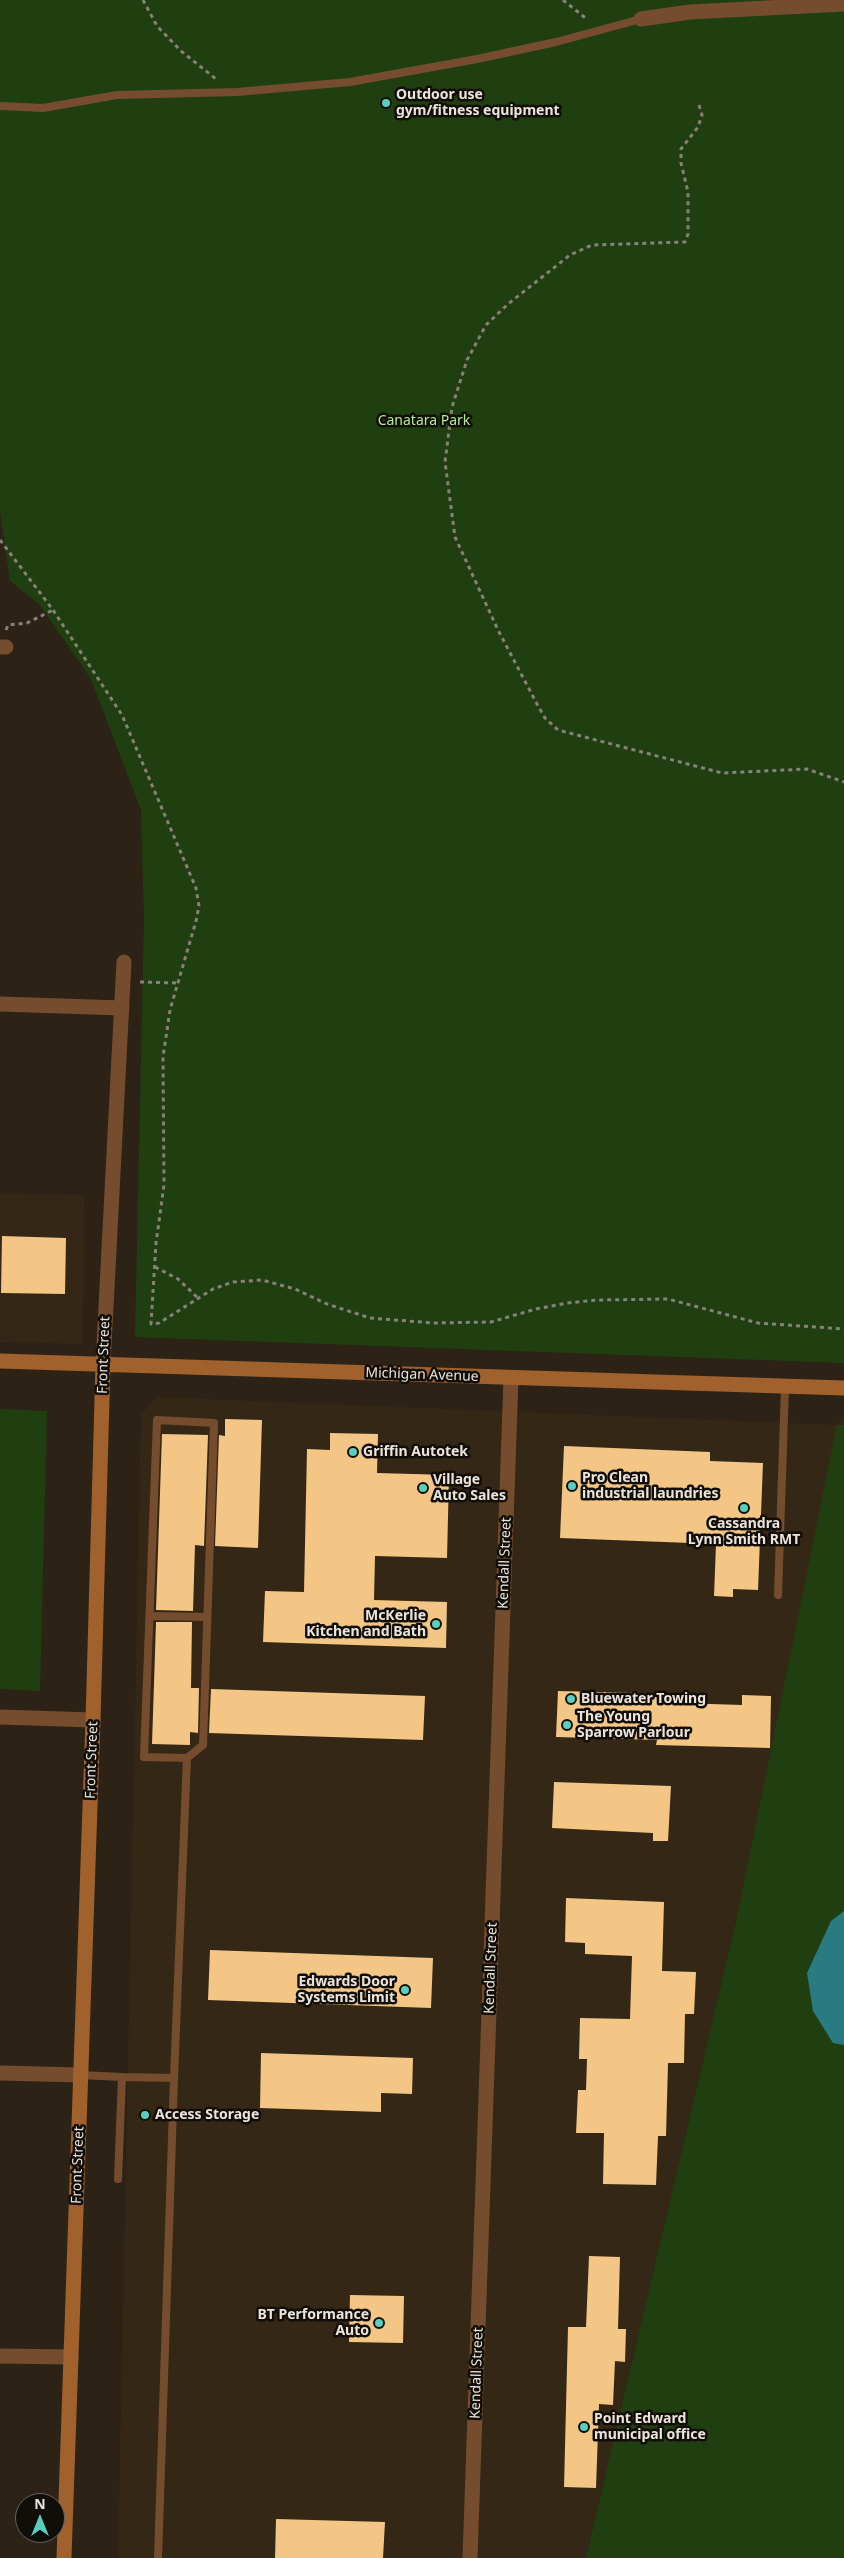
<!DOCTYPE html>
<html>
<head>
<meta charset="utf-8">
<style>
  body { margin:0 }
  #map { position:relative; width:844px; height:2558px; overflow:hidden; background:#2c2316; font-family:"Noto Sans",sans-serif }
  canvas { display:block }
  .north { position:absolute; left:15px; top:2493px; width:50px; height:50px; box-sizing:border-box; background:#110d08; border:1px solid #68635d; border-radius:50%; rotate:0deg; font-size:14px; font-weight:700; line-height:20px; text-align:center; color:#eae4dc }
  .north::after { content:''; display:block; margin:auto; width:18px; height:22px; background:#59cebe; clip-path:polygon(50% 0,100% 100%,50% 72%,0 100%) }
</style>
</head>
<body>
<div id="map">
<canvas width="844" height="2558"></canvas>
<div class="north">N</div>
</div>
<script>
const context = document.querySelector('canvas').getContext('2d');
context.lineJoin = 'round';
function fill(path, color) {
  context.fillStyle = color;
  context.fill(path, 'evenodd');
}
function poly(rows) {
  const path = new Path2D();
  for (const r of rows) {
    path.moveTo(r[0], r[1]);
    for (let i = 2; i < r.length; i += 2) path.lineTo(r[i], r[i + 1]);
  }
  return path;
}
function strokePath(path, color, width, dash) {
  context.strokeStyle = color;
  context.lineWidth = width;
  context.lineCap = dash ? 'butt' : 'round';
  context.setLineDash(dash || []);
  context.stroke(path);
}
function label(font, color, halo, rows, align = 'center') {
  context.font = font + ' "Noto Sans",sans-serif';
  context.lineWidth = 5;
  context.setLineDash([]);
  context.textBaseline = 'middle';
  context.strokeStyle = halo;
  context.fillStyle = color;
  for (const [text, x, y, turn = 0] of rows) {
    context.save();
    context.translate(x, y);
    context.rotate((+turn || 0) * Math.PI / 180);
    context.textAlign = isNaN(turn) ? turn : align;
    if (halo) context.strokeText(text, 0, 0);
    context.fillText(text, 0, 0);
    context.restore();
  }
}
fill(poly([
  [0,1193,84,1195,83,1344,0,1342],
  [156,1397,837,1425,844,1417,841,1476,586,2558,118,2558,141,1415]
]), '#352715');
fill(poly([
  [0,0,844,0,844,1363,135,1337,144,919,141,810,91,679,39,604,10,581,0,511],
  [0,1409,47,1411,40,1691,0,1689],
  [837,1425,844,1425,844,2558,586,2558,737,1917]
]), '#203f11');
fill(poly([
  [844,1911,844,2045,833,2043,813,2011,807,1973,831,1921]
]), '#297a81');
fill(poly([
  [2,1236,66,1238,65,1294,1,1293],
  [225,1419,262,1420,258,1548,215,1546,219,1435,225,1436],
  [330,1433,378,1434,377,1473,449,1475,447,1558,375,1556,374,1600,447,1602,446,1648,263,1642,265,1591,304,1592,307,1449,330,1450],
  [162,1434,208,1435,204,1546,195,1545,193,1611,156,1610],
  [564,1446,710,1452,710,1461,763,1463,758,1590,733,1589,733,1597,714,1596,716,1544,560,1538],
  [156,1622,192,1622,191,1688,199,1688,198,1733,190,1732,190,1745,152,1744],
  [211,1689,425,1696,423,1740,209,1733],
  [558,1691,680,1694,680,1703,742,1705,742,1695,771,1696,770,1748,656,1745,657,1740,556,1737],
  [554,1782,671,1786,668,1841,653,1841,653,1833,552,1828],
  [566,1898,664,1902,662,1971,696,1972,694,2014,685,2014,684,2063,668,2063,666,2136,658,2136,656,2185,603,2184,604,2133,576,2133,578,2090,586,2090,587,2059,579,2059,580,2018,630,2019,632,1956,585,1954,585,1943,565,1942],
  [210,1950,433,1958,431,2008,208,2000],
  [261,2053,413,2058,412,2094,381,2093,381,2112,260,2108],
  [589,2256,620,2257,618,2329,626,2329,625,2362,615,2361,613,2405,599,2404,596,2488,564,2487,568,2327,586,2327],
  [350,2295,404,2296,403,2343,349,2342],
  [276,2519,385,2522,383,2558,275,2558]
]), '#f3c686');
strokePath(poly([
  [143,0,157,26,181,51,216,79],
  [563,0,588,20],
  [699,105,702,115,698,127,681,149,681,163,688,192,688,234,685,242,592,245,570,255,508,304,486,325,467,360,452,407,445,462,455,537,498,630,537,704,545,718,558,730,722,773,807,769,844,782],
  [0,540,53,610,122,715,196,888,199,906,196,921,170,1010,163,1057,164,1185,156,1243,151,1324,159,1323,213,1289,233,1282,262,1280,295,1289,327,1304,370,1318,433,1323,491,1322,536,1309,567,1303,597,1300,668,1299,758,1323,844,1329],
  [6,630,8,625,27,623,53,610],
  [140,982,177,983],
  [155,1267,178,1279,199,1299]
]), '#898177', 3, [4, 4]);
strokePath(poly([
  [0,106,43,108,117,95,237,92,350,82,477,59,556,42,641,19],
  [778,1595,785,1387],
  [150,1616,207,1617],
  [81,2075,122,2077,118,2179],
  [122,2077,174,2078,187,1758,203,1745,214,1423,157,1420,144,1757,187,1758],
  [158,2558,174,2078]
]), '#754d2e', 8);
strokePath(poly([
  [641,19,690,12,844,4],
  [0,647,6,647],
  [0,1004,122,1008],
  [103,1364,124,962],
  [0,1717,93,1720],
  [0,2073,81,2075],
  [0,2356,71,2357],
  [470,2558,511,1378]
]), '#754d2e', 15);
strokePath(poly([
  [0,1361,844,1388],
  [64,2558,93,1720,103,1364]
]), '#a1612d', 15);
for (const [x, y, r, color] of [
  [386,103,5,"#59cebe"],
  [353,1452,5,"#59cebe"],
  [572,1486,5,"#59cebe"],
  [423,1488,5,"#59cebe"],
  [744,1508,5,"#59cebe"],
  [436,1624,5,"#59cebe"],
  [571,1699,5,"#59cebe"],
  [567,1725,5,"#59cebe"],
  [405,1990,5,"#59cebe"],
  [145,2115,5,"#59cebe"],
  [379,2323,5,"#59cebe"],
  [584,2427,5,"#59cebe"]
]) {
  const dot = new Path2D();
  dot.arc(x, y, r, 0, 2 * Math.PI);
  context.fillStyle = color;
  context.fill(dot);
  strokePath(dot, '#110d08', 2);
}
label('bold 14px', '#eae4dc', '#110d08', [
  ["Outdoor use",396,95],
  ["gym/fitness equipment",396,111],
  ["Griffin Autotek",363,1452],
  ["Pro Clean",582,1478],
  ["industrial laundries",582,1494],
  ["Village",433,1480],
  ["Auto Sales",433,1496],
  ["Cassandra",744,1524,"center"],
  ["Lynn Smith RMT",744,1540,"center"],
  ["McKerlie",426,1616,"right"],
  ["Kitchen and Bath",426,1632,"right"],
  ["Bluewater Towing",581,1699],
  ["The Young",577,1717],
  ["Sparrow Parlour",577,1733],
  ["Edwards Door",395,1982,"right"],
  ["Systems Limit",395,1998,"right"],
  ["Access Storage",155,2115],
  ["BT Performance",369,2315,"right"],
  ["Auto",369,2331,"right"],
  ["Point Edward",594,2419],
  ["municipal office",594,2435]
], 'left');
label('14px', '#b0eb97', '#110d08', [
  ["Canatara Park",424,421]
]);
label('14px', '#eae4dc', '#110d08', [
  ["Front Street",104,1355,-88],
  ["Michigan Avenue",422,1375,2],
  ["Kendall Street",505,1563,-88],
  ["Front Street",92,1760,-88],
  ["Kendall Street",491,1968,-88],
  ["Front Street",78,2165,-88],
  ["Kendall Street",477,2373,-88]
]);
</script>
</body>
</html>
